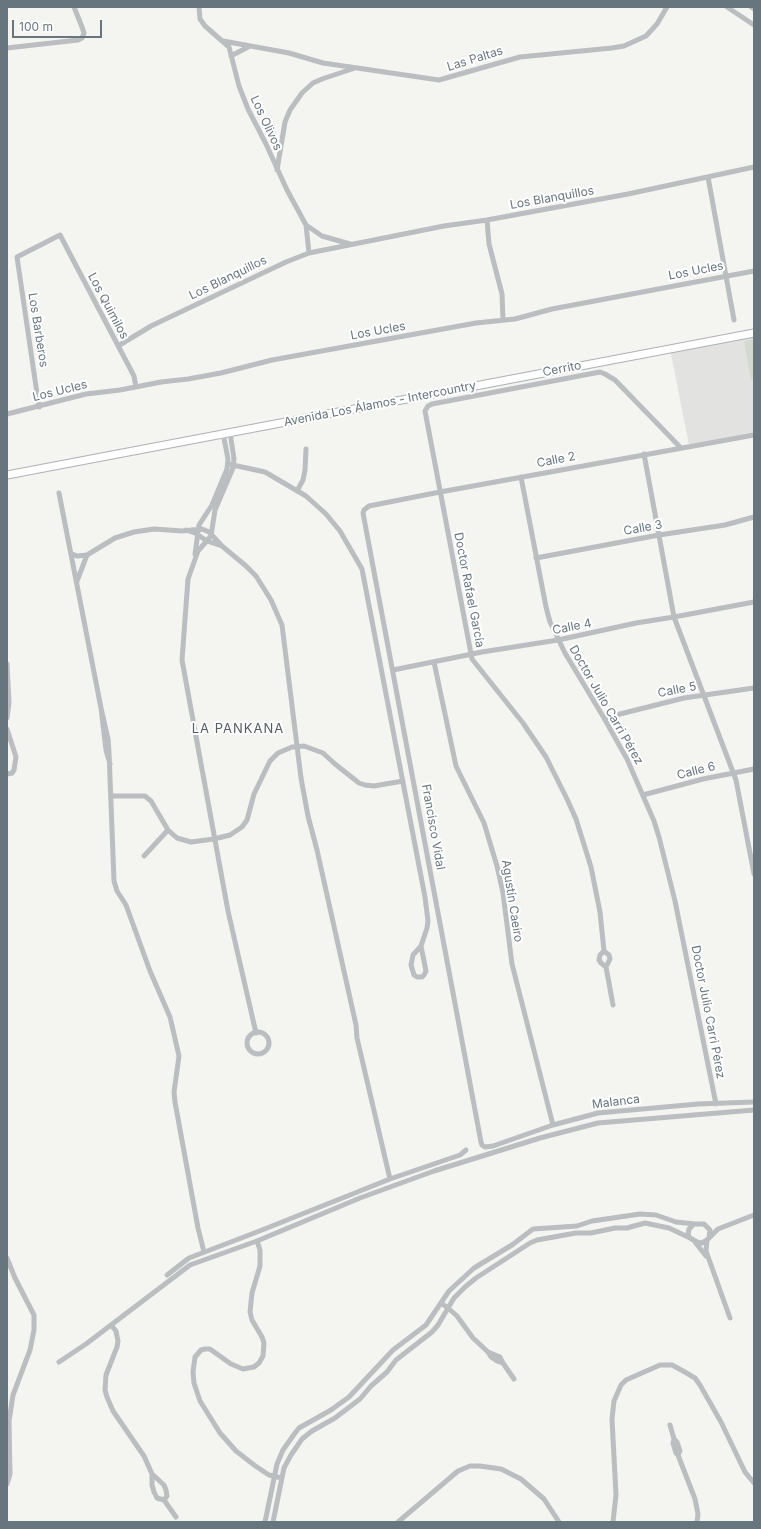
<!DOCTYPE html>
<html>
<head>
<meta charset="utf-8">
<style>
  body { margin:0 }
  #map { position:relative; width:761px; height:1529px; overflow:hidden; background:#f4f4f1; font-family:Inter,sans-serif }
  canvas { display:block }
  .frame { position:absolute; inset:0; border:8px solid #67757e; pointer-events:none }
  .scale { position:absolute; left:12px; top:20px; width:90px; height:18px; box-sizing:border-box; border:2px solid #67757e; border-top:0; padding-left:5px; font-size:12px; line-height:14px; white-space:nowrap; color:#67757e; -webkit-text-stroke:3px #fff; paint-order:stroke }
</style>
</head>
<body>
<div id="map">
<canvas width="761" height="1529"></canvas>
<div class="frame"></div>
<div class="scale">100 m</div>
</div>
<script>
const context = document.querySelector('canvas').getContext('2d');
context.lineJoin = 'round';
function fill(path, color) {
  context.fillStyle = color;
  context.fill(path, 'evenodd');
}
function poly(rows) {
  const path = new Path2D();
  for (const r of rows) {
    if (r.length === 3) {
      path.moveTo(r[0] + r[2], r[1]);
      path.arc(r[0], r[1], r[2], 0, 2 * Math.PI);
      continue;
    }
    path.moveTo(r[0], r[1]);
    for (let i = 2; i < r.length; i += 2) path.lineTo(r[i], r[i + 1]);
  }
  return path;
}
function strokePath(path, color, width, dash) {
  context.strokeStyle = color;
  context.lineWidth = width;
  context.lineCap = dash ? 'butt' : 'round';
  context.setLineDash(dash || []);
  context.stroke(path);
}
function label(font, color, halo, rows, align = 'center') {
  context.font = font + ' Inter,sans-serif';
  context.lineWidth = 4;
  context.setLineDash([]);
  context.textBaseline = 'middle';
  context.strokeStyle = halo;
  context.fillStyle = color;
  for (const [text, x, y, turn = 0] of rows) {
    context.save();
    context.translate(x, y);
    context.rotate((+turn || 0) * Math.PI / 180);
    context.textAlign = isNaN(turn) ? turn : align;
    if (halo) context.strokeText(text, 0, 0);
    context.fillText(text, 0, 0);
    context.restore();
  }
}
fill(poly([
  [754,335,754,433,689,445,670,349]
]), '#e2e3e1');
fill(poly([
  [754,339,754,379,751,380,744,341]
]), '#d4d8d1');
const secondary = poly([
  [7,475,754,333]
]);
strokePath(secondary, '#acb2b5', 9);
strokePath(poly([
  [199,7,200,19,205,26,229,47,239,86,248,109,266,144,287,190,306,225,309,253],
  [727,7,754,25],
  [751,7,754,9],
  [223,41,289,53,323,63,439,80,520,57,612,48,624,46,646,36,657,24,667,7],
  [7,48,78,40,82,38,84,33,82,27,74,7],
  [231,56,248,47],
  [277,170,285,122,290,110,302,93,313,83,322,79,355,68],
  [708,177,734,320],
  [487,220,489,244,502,294,503,320],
  [306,225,322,236,350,244],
  [118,346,151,326,286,262,309,253,444,226,487,220,628,194,754,167],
  [39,407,17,257,60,235,134,376,136,387],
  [7,414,86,394,120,390,161,382,188,379,221,373,272,360,476,323,515,319,552,309,754,271],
  [230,432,234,459,233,468,215,510,211,536,198,551,188,579,182,660,228,911,256,1033],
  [754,435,440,492,369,506,364,510,363,513,481,1142,482,1145,485,1147,493,1146,553,1125,598,1113,698,1104,754,1102],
  [644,454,674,617,736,780,754,874],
  [228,464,265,472,306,496,326,514,340,531,362,569,425,897,428,921,427,928,421,946,413,955,411,965,414,975,417,977,422,977,424,975,426,971,421,946],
  [521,477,546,607,550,622,565,653,604,718,627,759,654,821,659,837,675,901,716,1104],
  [297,491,303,480,305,470,306,449],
  [59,493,101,708],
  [72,554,77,556,87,555,77,581],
  [195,554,199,525,212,505,227,469,228,459,223,433],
  [87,555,115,538,134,532,154,529,182,531,202,529,209,532,222,546,207,541,195,533,186,530],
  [536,558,659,535,725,525,754,517],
  [434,662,456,766,484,823,497,866,503,893,512,964,553,1125],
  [7,664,9,703,7,718],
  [393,670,482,652,558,640,636,623,674,617,754,602],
  [604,718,684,698,754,688],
  [7,729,16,757,14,770,12,773,7,774],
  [110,764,106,750,101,708,108,739,109,752,114,881,117,891,126,905,150,971,170,1017,179,1056,174,1092,175,1102,198,1228,204,1252],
  [643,795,703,779,754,769],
  [111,796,145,796,151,801,168,830,177,838,191,842,214,839,230,835,242,827,247,820,254,794,270,761,278,753,292,747,304,746,323,753,335,764,359,783,365,785,374,786,403,781],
  [144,856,168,830],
  [604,951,600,912,591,867,576,819,567,799,546,757,523,723,472,659,425,411,428,406,432,404,600,372,605,374,615,380,681,448],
  [604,951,609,955,610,959,606,967,601,963,599,960,600,955,604,951],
  [606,967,613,1005],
  [258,1043,11],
  [390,1179,460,1155,466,1150],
  [709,1238,710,1230,704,1224,694,1224,689,1229,688,1235,690,1238,697,1242,702,1243,707,1240,718,1229,754,1215],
  [707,1240,706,1251,730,1318],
  [257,1241,260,1250,260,1266,252,1293,250,1312,252,1320,262,1337,264,1343,263,1356,259,1363,254,1367,243,1369,231,1364,210,1349,205,1349,201,1350,195,1357,193,1372,194,1383,200,1401,220,1433,236,1451,254,1465,269,1475,282,1478],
  [695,1242,706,1256],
  [7,1258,15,1278,34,1315,34,1330,30,1350,13,1395,9,1421,10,1474,7,1484],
  [167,1275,189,1258,257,1232,390,1179,357,1038,356,1025,317,850,308,816,301,778,282,625,271,600,256,576,246,566,222,546],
  [441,1303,448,1308,457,1316,473,1338,488,1352,491,1357,497,1361,503,1363,500,1357,488,1352],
  [111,1325,116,1331,118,1341,117,1347,106,1375,105,1390,107,1397,113,1411,144,1456,152,1474,164,1485,166,1490,167,1496,164,1500,157,1498,154,1492,152,1485,152,1474],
  [59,1362,86,1344,190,1265,257,1241,360,1198,434,1171,540,1138,598,1123,754,1110],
  [503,1363,514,1379],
  [670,1425,674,1439,673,1443,676,1453,678,1455,695,1499,698,1514,697,1522],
  [674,1439,677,1442,680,1451,678,1455],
  [164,1500,176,1517],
  [265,1522,277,1464,283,1450,295,1433,299,1428,331,1410,349,1397,393,1350,426,1325,449,1291,474,1268,512,1245,533,1229,577,1226,592,1221,640,1214,656,1215,676,1222,695,1224],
  [273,1522,284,1468,291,1455,302,1439,312,1431,335,1418,360,1399,371,1386,387,1372,396,1360,432,1332,438,1325,454,1298,465,1287,476,1278,530,1243,537,1240,576,1233,591,1233,615,1228,627,1228,645,1223,669,1228,690,1238],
  [398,1522,458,1471,470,1466,480,1466,501,1469,521,1479,544,1499,559,1522],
  [613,1522,616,1495,612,1419,614,1401,621,1385,626,1380,660,1365,672,1365,683,1371,695,1378,700,1385,721,1422,745,1472,754,1483]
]), '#babec0', 5);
strokePath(secondary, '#fff', 7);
label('12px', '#67757e', '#fff', [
  ["Las Paltas",475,59,-17],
  ["Los Olivos",266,123,65],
  ["Los Blanquillos",552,198,-10],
  ["Los Ucles",696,271,-11],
  ["Los Blanquillos",228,278,-26],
  ["Los Quimilos",108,306,62],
  ["Los Barberos",38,330,81],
  ["Los Ucles",378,331,-10],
  ["Cerrito",562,369,-11],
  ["Los Ucles",60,391,-14],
  ["Avenida Los Álamos - Intercountry",380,404,-11],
  ["Calle 2",556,460,-11],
  ["Calle 3",643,528,-10],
  ["Doctor Rafael García",469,590,79],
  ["Calle 4",572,627,-11],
  ["Calle 5",677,690,-11],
  ["Doctor Julio Carri Pérez",606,705,60],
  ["Calle 6",696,771,-14],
  ["Francisco Vidal",433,827,80],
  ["Agustín Caeiro",512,901,81],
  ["Doctor Julio Carri Pérez",708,1012,79],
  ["Malanca",616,1102,-7]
]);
context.letterSpacing = '1px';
label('13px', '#545e64', '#fff', [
  ["LA PANKANA",238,729]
]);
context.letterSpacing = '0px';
</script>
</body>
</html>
